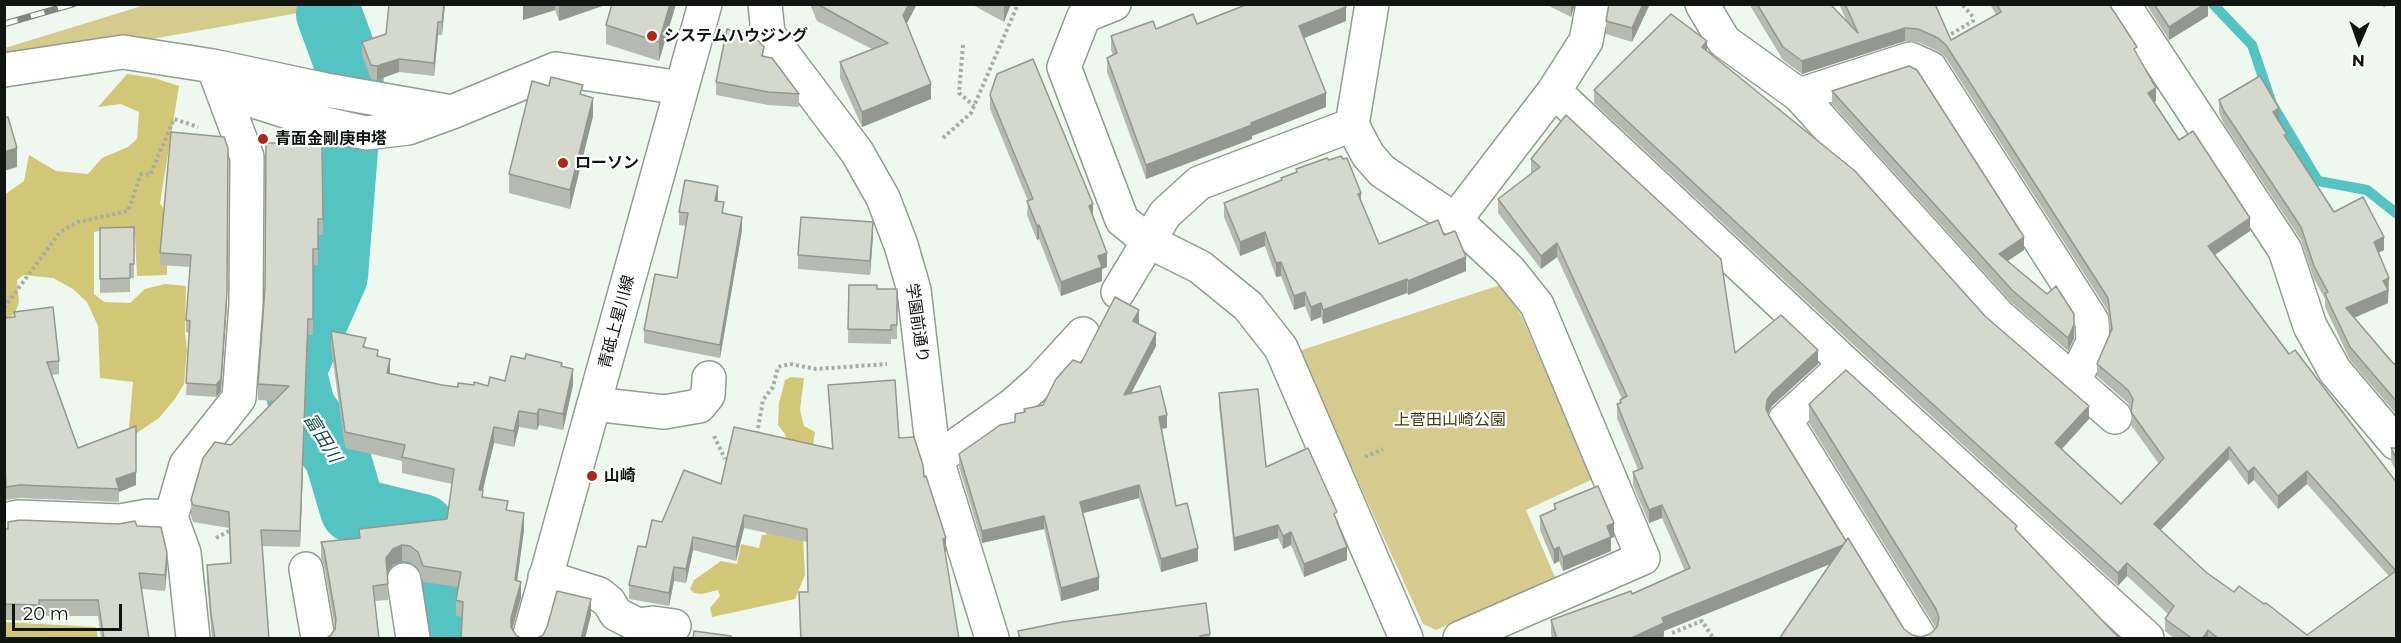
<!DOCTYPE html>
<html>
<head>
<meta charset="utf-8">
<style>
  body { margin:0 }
  #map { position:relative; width:2401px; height:643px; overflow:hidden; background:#eef8ef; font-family:Montserrat,sans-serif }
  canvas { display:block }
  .frame { position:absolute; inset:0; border:6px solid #111512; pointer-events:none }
  .north { position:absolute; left:2329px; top:12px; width:60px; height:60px; -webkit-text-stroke:4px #fff; paint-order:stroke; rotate:182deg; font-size:16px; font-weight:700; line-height:24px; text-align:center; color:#111512 }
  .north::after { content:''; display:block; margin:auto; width:21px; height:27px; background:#111512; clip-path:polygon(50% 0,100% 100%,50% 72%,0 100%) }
  .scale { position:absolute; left:12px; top:604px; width:110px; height:27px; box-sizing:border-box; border:3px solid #111512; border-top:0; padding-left:8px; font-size:18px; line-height:21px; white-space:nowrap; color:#111512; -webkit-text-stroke:4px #fff; paint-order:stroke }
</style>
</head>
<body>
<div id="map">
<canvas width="2401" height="643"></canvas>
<div class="frame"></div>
<div class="north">N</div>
<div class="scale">20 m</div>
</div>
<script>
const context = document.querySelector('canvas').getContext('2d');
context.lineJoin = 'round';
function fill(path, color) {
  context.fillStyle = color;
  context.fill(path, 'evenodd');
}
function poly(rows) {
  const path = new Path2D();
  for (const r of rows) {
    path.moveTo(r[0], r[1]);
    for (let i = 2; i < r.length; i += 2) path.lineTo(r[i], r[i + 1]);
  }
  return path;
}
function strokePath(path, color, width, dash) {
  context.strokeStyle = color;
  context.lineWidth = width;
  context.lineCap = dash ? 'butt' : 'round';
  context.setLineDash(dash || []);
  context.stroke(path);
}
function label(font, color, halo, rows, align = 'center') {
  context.font = font + ' Montserrat,"Noto Sans JP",sans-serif';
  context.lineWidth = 4.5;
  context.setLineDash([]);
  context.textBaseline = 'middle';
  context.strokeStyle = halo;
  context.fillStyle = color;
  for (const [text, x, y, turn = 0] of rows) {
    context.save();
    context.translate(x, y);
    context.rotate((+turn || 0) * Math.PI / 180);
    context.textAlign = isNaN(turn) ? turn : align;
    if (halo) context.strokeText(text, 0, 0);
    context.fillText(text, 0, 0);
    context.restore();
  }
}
fill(poly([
  [145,5,358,5,341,10,304,12,146,40,5,53,5,48],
  [1500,285,1521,315,1593,479,1526,510,1555,577,1436,630,1423,624,1299,351]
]), '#d4cb8d');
fill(poly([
  [127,74,154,78,179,86,160,203,168,218,167,275,137,276,135,237,127,229,114,228,94,232,94,294,104,302,130,303,145,289,165,284,186,286,185,333,187,350,184,384,175,399,159,418,128,439,133,382,100,378,98,326,87,302,73,289,53,278,24,275,17,280,19,302,15,313,5,321,4,195,24,181,29,155,56,171,88,174,102,158,128,147,137,139,139,112,121,104,98,107],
  [791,377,804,378,800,410,804,426,815,432,802,518,805,575,795,599,712,617,710,608,720,596,718,590,702,594,694,593,690,589,694,580,721,561,737,564,741,544,759,548,762,535,766,535,787,445,785,434,778,425,779,403,785,380],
  [5,622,96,627,98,638,5,638]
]), '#d2c677');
strokePath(poly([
  [2213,4,2252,45,2272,104,2318,181,2367,190,2396,213]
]), '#54c4c2', 10);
strokePath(poly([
  [329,14,351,74,335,276,293,371,303,409,337,456,353,510,422,527,441,638]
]), '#54c4c2', 66);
const minor = poly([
  [765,4,768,34,857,152,883,198,901,245,914,290,932,444,992,638],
  [1114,4,1084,16,1064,67,1122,220,1148,241,1200,267,1248,306,1281,348,1406,638],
  [1372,4,1352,125,1368,155,1382,171,1455,220,1509,270,1537,305,1643,558,1460,638],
  [1702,4,1724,41,1799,95,1999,316,2115,417],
  [2123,4,2285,250,2310,326,2335,371,2396,443],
  [4,70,123,52,213,66,326,90,452,112,556,69,681,88],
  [223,91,326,124,366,133,408,128,452,112],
  [1554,91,1846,364,2147,638],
  [1799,95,1910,59,1930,68,2092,321,2093,342,2074,381],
  [1455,220,1554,91,1586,41,1593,4],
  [1118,292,1165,214,1199,183,1352,125],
  [1846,364,1785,420,1920,638],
  [594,404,664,412,699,406,708,395,709,378],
  [937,459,1013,405,1040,381,1083,334],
  [171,517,184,553,193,638],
  [4,520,19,517,120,521,148,516,171,517,186,465,239,398,246,304,247,157,213,66],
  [306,569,318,638],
  [545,577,599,594,609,602,616,614,638,625,653,623,674,626],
  [404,580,413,638]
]);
const major = poly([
  [529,638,705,4]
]);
strokePath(minor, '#939c93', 36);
strokePath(major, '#939c93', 36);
strokePath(poly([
  [2383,4,2388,7],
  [1946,37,1973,21,1973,17,1962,4],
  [963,45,959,93,974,106],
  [943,138,971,113,1018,4],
  [4,308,60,232,78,222,128,211,141,174,150,175,174,119,198,127],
  [757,434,763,400,773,387,778,367,790,364,816,369,887,364],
  [714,436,725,459],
  [1365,457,1383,449],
  [216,538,233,529],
  [1672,633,1702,621,1713,638]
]), '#a5aea6', 4, [3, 3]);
strokePath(minor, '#fff', 33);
strokePath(major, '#fff', 33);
const rail = poly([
  [4,24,73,4]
]);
strokePath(rail, '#808781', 7);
strokePath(rail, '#fff', 4.5, [14]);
fill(poly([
  [445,4,442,35,438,35,434,76,399,72,377,80,371,79,362,55,362,42,386,34],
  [523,4,608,4,559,21,555,10,523,20],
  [676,4,659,61,606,44,606,25],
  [810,4,917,4,906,24,931,99,862,127,840,78,840,62,872,49,817,21],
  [971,4,1011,4,1004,22],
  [1545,4,1575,4,1571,17],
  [1650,4,1632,42,1606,34,1606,21],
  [1749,4,1830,4,1847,22,1839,4,1935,4,1951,40,1996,15,1990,4,2109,4,2137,55,2156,101,2154,102,2179,140,2250,231,2215,255,2289,354,2397,483,2397,639,2175,639,2165,631,2165,619,2168,614,2127,576,2118,586,1859,350,1594,103,1594,90,1707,51,1985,316,2089,419,2062,449,2121,504,2159,464,2131,425,2132,410,2128,403,2097,376,2097,364,2110,332,2108,311,1946,58,1938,51,1918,42,1905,41,1802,74,1783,60],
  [2229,459,2248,485,2254,480,2278,509,2307,484,2389,576,2307,635,2234,592,2207,573,2160,530],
  [2146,4,2208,4,2208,16,2169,40],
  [1346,21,1304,38,1326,107,1252,136,1252,139,1146,179,1107,72,1107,58,1113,55,1111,50,1111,36,1197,24],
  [764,56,799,94,799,107,768,105,716,95,716,82],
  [1832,91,2024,250,2007,261,2074,338,2068,351,2012,303,1832,104],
  [583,95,593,116,570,209,509,193,509,174],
  [990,95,1093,216,1107,267,1102,269,1102,281,1061,296,1039,239,1037,240,1027,215,1028,201,990,109],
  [2219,100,2279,121,2287,140,2334,212,2384,250,2378,253,2389,291,2388,292,2388,303,2354,318,2392,362,2397,366,2397,415,2350,360,2325,307,2325,299,2314,279,2301,240,2224,124,2219,113],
  [1566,115,1735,353,1818,364,1772,406,1768,413,1769,416,1846,541,1904,629,1912,635,1921,637,1930,634,1936,628,1809,423,1809,404,2017,532,2120,639,1779,639,1831,563,1664,631,1664,636,1660,639,1552,639,1551,634,1551,620,1632,594,1685,571,1662,518,1649,523,1633,485,1633,472,1638,470,1617,418,1617,404,1620,404,1620,400,1622,399,1557,257,1541,269,1498,213,1498,199,1531,173,1531,159],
  [171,132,227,303,221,391,216,397,186,395,189,333,186,332,186,320,190,267,160,265,160,253],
  [322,143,323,235,318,235,318,265,313,265,313,335,308,335,300,547,262,546,269,639,212,639,207,581,207,565,230,564,229,528,193,522,191,516,191,500,231,445,275,401,258,400,258,384],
  [1296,169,1361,203,1379,244,1444,235,1466,271,1408,295,1407,293,1323,324,1321,317,1311,321,1305,306,1294,310,1281,276,1276,277,1265,246,1240,256,1224,217,1224,203,1281,181,1281,178,1296,173],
  [718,199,717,201,724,213,742,230,720,358,644,343,644,330,677,278,686,226,679,225,679,212],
  [134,227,134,278,130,278,130,292,100,293,100,228],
  [873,236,870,275,798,269,798,255],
  [849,285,877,289,897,289,897,339,891,339,891,344,848,343],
  [14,312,59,361,59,374,52,375,78,448,136,485,119,492,119,502,20,498,6,500,4,462,4,318,14,317],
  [1139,323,1138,324,1156,346,1131,393,1167,428,1162,429,1176,506,1198,561,1161,572,1139,498,1083,513,1099,590,1061,601,1044,529,982,543,959,467,959,454,1015,422,1024,413,1024,409,1043,405,1081,363],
  [331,331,366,347,378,356,390,373,442,385,458,387,474,385,488,386,505,381,562,366,573,385,563,430,539,425,537,430,519,427,514,447,494,443,483,490,483,497,508,511,524,530,517,581,521,598,462,617,456,616,456,600,458,587,423,582,418,568,410,562,402,561,393,565,387,572,388,600,375,601,330,636,335,628,324,566,321,558,321,542,359,538,359,529,447,519,452,484,402,473,402,461,345,448,331,347],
  [828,385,899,438,924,477,946,552,945,552,959,639,800,639,799,592,808,592,807,542,744,528,736,561,693,550,686,583,674,581,669,606,629,599,629,585,646,547,662,522,721,484,832,449],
  [1219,393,1266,467,1337,522,1347,560,1304,577,1291,545,1283,549,1278,538,1234,551,1219,406],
  [2391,448,2397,448,2397,473,2391,461],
  [1554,504,1614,537,1611,538,1611,551,1563,571,1559,561,1554,564,1540,530,1540,516,1554,510],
  [137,526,167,569,165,591,142,589,149,639,101,639,98,616,39,616,39,621,4,620,4,529],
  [1018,631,1210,634,1210,639,1018,639]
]), '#b6bab0');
fill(poly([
  [444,4,445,4,442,35,442,22],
  [523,4,555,4,555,10,523,20],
  [559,4,608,4,559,21],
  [670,4,676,4,659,61,659,42],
  [909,4,917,4,903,31,903,15],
  [1005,4,1011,4,1004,22,1004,7],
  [1571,4,1575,4,1571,17],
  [1643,4,1650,4,1632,42,1632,28],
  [2205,4,2208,4,2208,16,2169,40,2169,27],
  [1346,7,1346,21,1299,40,1299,26],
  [438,22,438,35,434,76,434,63],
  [1905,28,1905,41,1802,74,1802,61],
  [1707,41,1707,54,1702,47],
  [399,59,399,72,377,80,377,66],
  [931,84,931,99,862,127,862,112],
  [2156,88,2156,101,2148,106,2148,93],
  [1326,93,1326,107,1252,136,1252,139,1146,179,1146,165],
  [593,98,593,116,570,209,570,190],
  [2279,108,2279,121,2273,112],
  [17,148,17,167,4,171,4,152],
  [228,148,227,303,221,391,216,397],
  [718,186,718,199,715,214,715,201],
  [1361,193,1361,207,1358,194],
  [1093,204,1093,218,1089,206],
  [742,217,742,230,720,358,720,345],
  [2250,218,2250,231,2208,259,2208,246],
  [873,222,873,236,870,275,870,261],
  [1039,225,1039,239,1037,240,1037,226],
  [1265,232,1265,246,1240,256,1240,242],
  [2024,237,2024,250,1999,267,1999,254],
  [2384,237,2384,250,2374,255,2374,242],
  [1557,243,1557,257,1541,269,1541,256],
  [1107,253,1107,267,1102,269,1102,281,1061,296,1061,282,1098,256],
  [1466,257,1466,271,1408,295,1408,281],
  [1281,262,1281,276,1276,277,1276,263],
  [2389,278,2388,303,2346,321,2346,308,2383,281],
  [1407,279,1407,293,1323,324,1323,310],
  [1305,292,1305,306,1294,310,1294,296],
  [1321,303,1321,317,1311,321,1311,307],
  [1139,310,1139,323,1133,334,1133,321],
  [308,319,308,335,300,547,300,531],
  [2074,325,2074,338,2068,351,2068,338],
  [1156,333,1156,346,1124,407,1124,395],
  [1818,350,1818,364,1772,406,1767,414,1766,409,1767,400,1772,393],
  [390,359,390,375,387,373],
  [573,369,573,385,563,430,563,414],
  [2089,406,2089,419,2055,456,2055,443],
  [539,409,539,425,537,430,537,414],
  [519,411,519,427,514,447,514,431],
  [1167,415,1167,428,1159,429,1159,417],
  [494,427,494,443,479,506,479,490],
  [2229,447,2229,459,2154,537,2154,524],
  [2254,467,2254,480,2248,485,2248,472],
  [2307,471,2307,484,2278,509,2278,496],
  [136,472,136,485,119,492,116,479],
  [1139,485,1139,498,1080,514,1080,502],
  [1662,505,1662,518,1649,523,1649,510],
  [524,513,524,530,515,596,515,580],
  [744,515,744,528,736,561,736,547],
  [1044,516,1044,529,982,543,982,531],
  [1614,523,1614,537,1611,538,1611,551,1563,571,1563,557,1607,526],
  [1278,525,1278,538,1234,551,1234,538],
  [1291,532,1291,545,1283,549,1283,536],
  [693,537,693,550,686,583,686,569],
  [946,538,946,552,943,553,943,539],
  [1848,543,1848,557,1664,631,1664,636,1660,639,1629,639,1662,618],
  [402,545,402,561,393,565,386,574,386,558,393,549],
  [1347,547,1347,560,1304,577,1304,564],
  [1559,547,1559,561,1554,564,1554,550],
  [1198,548,1198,561,1161,572,1161,559],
  [167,553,167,569,165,591,165,575],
  [2127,563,2127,576,2118,586,2118,573],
  [674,567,674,581,669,606,669,593],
  [1099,577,1099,590,1061,601,1061,588],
  [521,582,521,598,511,634,511,618],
  [591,599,591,615,585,639,581,639],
  [2208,630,2208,639,2202,639]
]), '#949790');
const building = poly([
  [389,4,444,4,442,22,438,22,434,63,399,59,377,66,371,65,362,42,386,34,389,4],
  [612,4,670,4,659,42,606,25,612,4],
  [817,4,909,4,903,15,931,84,862,112,840,62,888,43,817,4],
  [1248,4,1345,4,1346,7,1299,26,1326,93,1251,123,1252,125,1146,165,1107,58,1117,53,1111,36,1153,21,1156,29,1193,14,1197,24,1248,4],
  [1609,4,1643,4,1632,28,1606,21,1609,4],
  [1757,4,1830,4,1858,33,1845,4,1935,4,1951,40,2001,12,1997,4,2109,4,2137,47,2134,49,2156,88,2148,93,2179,140,2193,131,2250,218,2208,246,2289,354,2295,350,2397,483,2397,639,2219,639,2208,630,2202,639,2193,639,2165,619,2174,606,2127,563,2118,573,1859,337,1594,90,1671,14,1707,41,1702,47,1855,171,1985,316,2089,406,2055,443,2121,504,2164,458,2131,412,2133,399,2128,390,2097,364,2112,329,2108,298,1946,45,1938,38,1918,29,1905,28,1802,61,1783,47,1757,4],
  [2229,447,2248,472,2254,467,2278,496,2307,471,2396,571,2307,635,2266,603,2264,604,2239,586,2234,592,2207,573,2154,524,2229,447],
  [2154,4,2205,4,2169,27,2154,4],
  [727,29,753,35,764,47,762,56,772,58,799,94,768,92,716,82,727,29],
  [1033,59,1093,204,1089,206,1107,253,1098,256,1102,267,1061,282,1039,225,1037,226,1027,201,1033,199,990,95,997,74,1033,59],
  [1909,66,1917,70,2024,237,1999,254,2047,294,2056,286,2074,314,2074,325,2068,338,2012,290,1832,91,1909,66],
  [2260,76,2279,108,2273,112,2287,134,2284,135,2334,212,2363,197,2384,237,2374,242,2389,278,2383,281,2388,290,2346,308,2392,362,2397,366,2397,402,2350,347,2325,294,2328,292,2314,266,2301,227,2224,111,2219,100,2260,76],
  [551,77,583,85,580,94,593,98,570,190,509,174,532,81,549,86,551,77],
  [1566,115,1721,259,1735,353,1781,315,1818,350,1772,393,1767,400,1766,409,1769,416,1846,541,1843,545,1662,618,1664,623,1629,639,1557,639,1551,620,1631,591,1632,594,1690,568,1662,505,1649,510,1633,472,1643,468,1617,404,1621,403,1620,400,1627,396,1557,243,1541,256,1498,199,1540,167,1531,159,1566,115],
  [8,117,17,148,4,152,4,118,8,117],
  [171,132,224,137,228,148,227,291,221,379,216,385,186,383,190,321,186,320,191,255,160,253,171,132],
  [266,143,322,143,323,219,318,219,318,249,313,249,313,319,308,319,300,531,261,530,269,639,215,639,211,614,207,565,231,563,229,512,193,505,191,500,203,458,215,442,231,445,289,386,258,384,265,288,266,143],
  [1341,156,1343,159,1347,158,1361,193,1358,194,1379,244,1438,220,1444,235,1455,231,1456,233,1466,257,1408,281,1407,279,1323,310,1321,303,1311,307,1305,292,1294,296,1281,262,1276,263,1265,232,1240,242,1224,203,1282,180,1281,178,1297,172,1296,169,1327,158,1329,160,1341,156],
  [685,180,718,186,715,201,724,202,722,213,742,217,720,345,644,330,655,274,677,278,688,213,679,212,685,180],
  [801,217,873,222,870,261,798,255,801,217],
  [134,227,134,264,130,264,130,278,100,279,100,228,134,227],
  [849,285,877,285,877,289,897,289,897,325,891,325,891,330,848,329,849,285],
  [1115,297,1139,310,1133,321,1156,333,1124,395,1160,386,1167,415,1159,417,1176,506,1187,503,1198,548,1161,559,1139,485,1080,502,1099,577,1061,588,1044,516,982,531,959,454,1000,425,1015,422,1015,414,1025,412,1024,409,1043,405,1056,379,1073,360,1081,363,1115,297],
  [53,307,59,361,47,362,78,448,136,426,136,472,116,479,119,489,20,485,6,487,4,449,4,318,15,317,14,312,53,307],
  [331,331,366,338,363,347,378,350,377,356,390,359,387,373,442,385,458,387,458,383,474,385,474,382,488,386,490,377,505,381,511,356,525,359,526,354,562,363,561,366,573,369,563,414,539,409,537,414,519,411,514,431,494,427,479,490,483,490,482,497,508,501,506,510,524,513,515,580,521,582,511,618,511,627,516,635,522,639,461,639,463,602,456,600,461,572,423,566,418,552,410,546,402,545,393,549,386,558,388,584,373,586,379,639,325,639,330,636,335,629,336,619,324,550,321,542,360,538,359,529,447,519,454,469,402,457,405,445,345,432,331,331],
  [1846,370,2017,526,2015,529,2120,639,1779,639,1848,538,1904,629,1912,635,1921,637,1930,634,1937,627,1939,618,1936,609,1809,404,1846,370],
  [895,380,899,438,914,437,923,465,924,477,926,476,946,538,943,539,959,639,801,639,799,592,808,592,807,529,744,515,736,547,693,537,686,569,674,567,669,593,629,585,638,546,646,547,652,520,662,522,684,470,721,484,734,427,833,449,828,385,895,380],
  [1258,389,1266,467,1308,448,1337,512,1334,514,1347,547,1304,564,1291,532,1283,536,1278,525,1234,538,1219,393,1258,389],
  [2391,448,2397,448,2397,460,2391,448],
  [1598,486,1614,523,1607,526,1611,537,1563,557,1559,547,1554,550,1540,516,1556,509,1554,504,1598,486],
  [20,520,119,524,135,521,137,526,161,527,167,553,165,575,139,573,149,639,104,639,98,600,39,600,39,605,4,604,4,529,8,529,8,522,20,520],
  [557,591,591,599,581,639,536,639,543,635,547,627,557,591],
  [1206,603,1210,634,1200,636,1201,639,1020,639,1018,631,1062,622,1206,603],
  [694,631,731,636,731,639,693,639,694,631]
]);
fill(building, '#d4d8cd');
strokePath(building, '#949790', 1.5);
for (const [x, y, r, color] of [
  [652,36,6,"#b32513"],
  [263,139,6,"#b32513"],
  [563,163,6,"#b32513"],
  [592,476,6,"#b32513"]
]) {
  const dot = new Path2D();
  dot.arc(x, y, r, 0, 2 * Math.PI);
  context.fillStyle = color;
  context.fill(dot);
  strokePath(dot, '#fff', 2);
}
label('bold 16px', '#111512', '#fff', [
  ["システムハウジング",664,36],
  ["青面金剛庚申塔",275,139],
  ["ローソン",575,163],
  ["山崎",604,476]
], 'left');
label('16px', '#111512', '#fff', [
  ["青砥上星川線",617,322,-75],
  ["学園前通り",917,323,82]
]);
label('16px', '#3e3916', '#fff', [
  ["上菅田山崎公園",1450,420]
]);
label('italic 18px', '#1e504f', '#fff', [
  ["富田川",322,438,58]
]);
</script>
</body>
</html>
